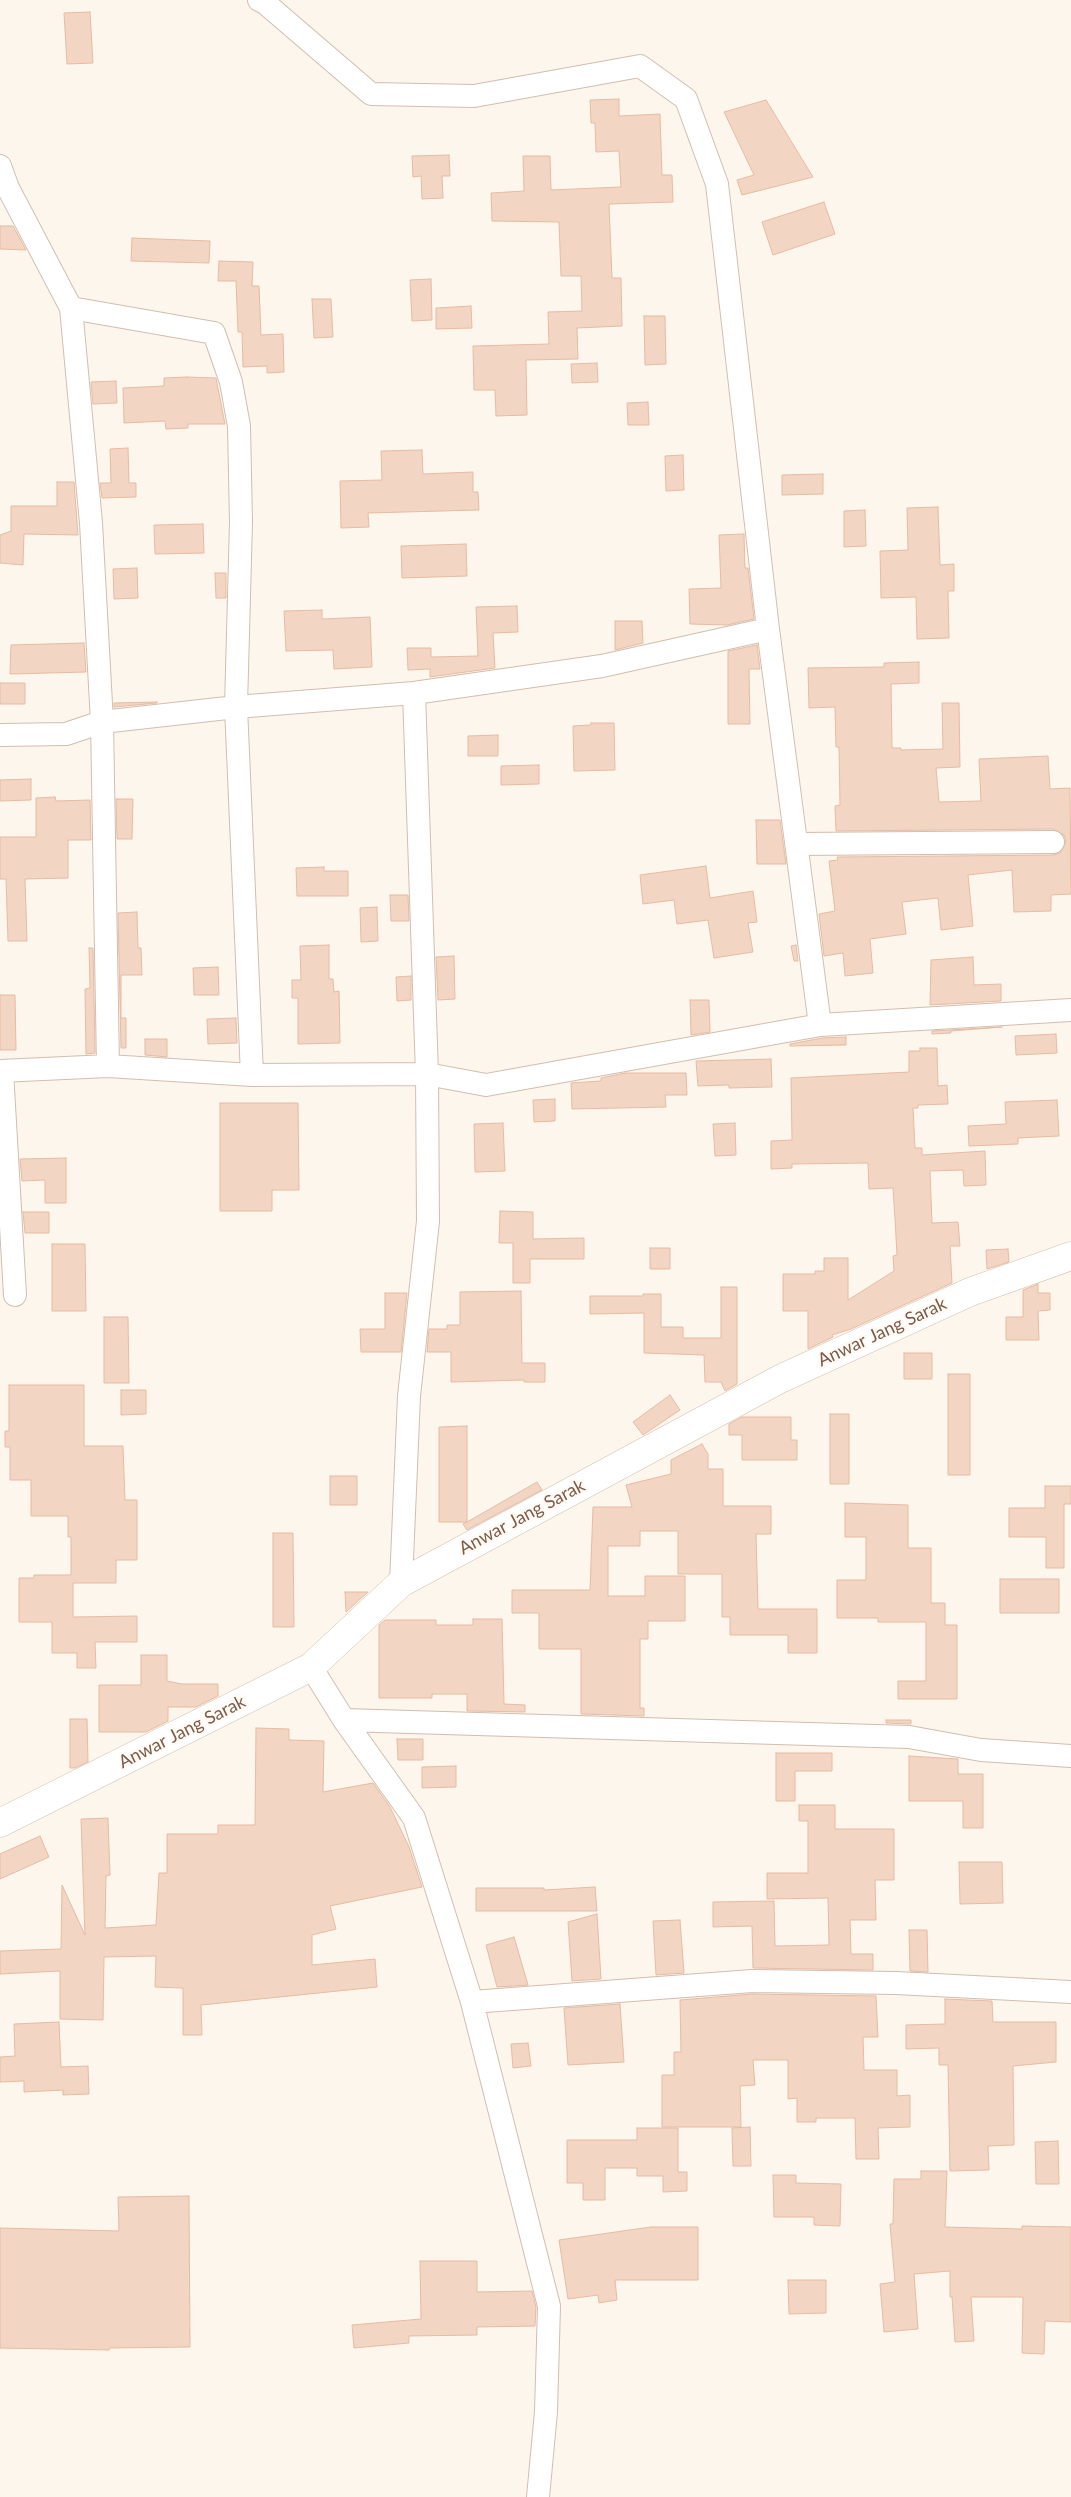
<!DOCTYPE html>
<html>
<head>
<meta charset="utf-8">
<style>
  body { margin:0 }
  canvas { display:block; background:#fdf6ec }
</style>
</head>
<body>
<canvas width="1071" height="2497"></canvas>
<script>
const context = document.querySelector('canvas').getContext('2d');
context.lineJoin = 'round';
function fill(path, color) {
  context.fillStyle = color;
  context.fill(path, 'evenodd');
}
function poly(rows) {
  const path = new Path2D();
  for (const r of rows) {
    path.moveTo(r[0], r[1]);
    for (let i = 2; i < r.length; i += 2) path.lineTo(r[i], r[i + 1]);
  }
  return path;
}
function strokePath(path, color, width, dash) {
  context.strokeStyle = color;
  context.lineWidth = width;
  context.lineCap = dash ? 'butt' : 'round';
  context.setLineDash(dash || []);
  context.stroke(path);
}
function label(font, color, halo, rows, align = 'center') {
  context.font = font + ' Lato,sans-serif';
  context.lineWidth = 5;
  context.setLineDash([]);
  context.textBaseline = 'middle';
  context.strokeStyle = halo;
  context.fillStyle = color;
  for (const [text, x, y, turn = 0] of rows) {
    context.save();
    context.translate(x, y);
    context.rotate((+turn || 0) * Math.PI / 180);
    context.textAlign = isNaN(turn) ? turn : align;
    if (halo) context.strokeText(text, 0, 0);
    context.fillText(text, 0, 0);
    context.restore();
  }
}
const building = poly([
  [90,12,93,63,67,64,64,13,90,12],
  [619,99,619,116,660,114,662,175,672,175,673,202,609,204,612,278,621,278,622,326,577,328,578,359,526,360,527,415,496,416,495,390,474,390,473,346,549,344,548,312,582,311,581,276,561,276,559,222,492,221,491,193,524,191,523,156,550,156,551,190,621,187,619,151,596,152,595,123,591,123,590,100,619,99],
  [766,100,813,177,742,195,737,180,754,175,724,112,766,100],
  [449,155,450,176,442,176,443,198,422,199,421,176,413,177,412,156,449,155],
  [824,202,835,234,773,255,762,222,824,202],
  [0,226,13,226,26,250,0,249,0,226],
  [132,238,210,241,209,263,131,261,132,238],
  [219,261,253,262,252,286,259,286,261,335,283,334,284,372,267,373,267,366,243,367,242,332,238,332,236,281,218,281,219,261],
  [431,279,432,320,412,321,410,280,431,279],
  [312,299,331,299,333,337,314,338,312,299],
  [471,306,472,328,436,329,436,308,471,306],
  [644,316,665,316,666,364,645,365,644,316],
  [597,363,598,382,572,383,571,364,597,363],
  [187,377,216,378,225,424,188,424,188,428,166,429,165,421,124,423,123,388,164,386,164,378,187,377],
  [116,381,117,403,93,404,91,382,116,381],
  [648,402,649,425,628,425,627,403,648,402],
  [128,448,129,483,136,483,136,497,102,498,100,483,111,483,110,449,128,448],
  [422,450,423,474,473,472,473,492,478,492,479,510,368,513,369,527,341,528,340,481,382,480,381,451,422,450],
  [683,455,684,490,666,491,665,456,683,455],
  [823,474,823,494,782,495,782,475,823,474],
  [57,482,74,482,78,535,24,534,23,565,0,563,0,535,11,531,11,506,57,506,57,482],
  [938,507,940,565,954,564,954,591,948,591,949,638,917,639,916,597,881,598,880,551,908,550,907,508,938,507],
  [865,510,866,546,844,547,844,511,865,510],
  [203,524,204,553,155,554,154,525,203,524],
  [744,534,745,568,748,568,754,619,727,625,690,624,689,589,721,588,719,535,744,534],
  [466,544,467,576,402,578,401,546,466,544],
  [137,568,138,598,114,599,113,569,137,568],
  [215,573,226,573,226,598,216,598,215,573],
  [517,606,518,632,493,633,495,668,430,677,430,669,408,670,407,648,431,648,431,657,478,656,476,607,517,606],
  [322,610,322,619,370,617,372,667,334,669,333,650,286,651,284,611,322,610],
  [615,621,642,621,643,643,615,650,615,621],
  [84,643,86,672,10,674,11,645,84,643],
  [757,645,760,669,749,669,750,724,728,724,728,651,757,645],
  [919,662,919,683,891,684,892,748,901,748,901,750,943,749,942,703,959,703,960,767,936,768,939,802,981,801,979,759,1048,756,1050,789,1070,788,1071,894,1051,895,1051,911,1014,912,1012,870,968,875,973,926,941,930,938,898,902,902,906,934,870,939,873,973,845,976,843,953,824,956,819,914,835,911,829,861,838,860,837,857,1053,855,1060,853,1066,842,1064,835,1053,829,836,831,835,806,840,805,839,747,836,747,835,707,809,708,808,668,884,667,884,663,919,662],
  [0,683,25,683,25,704,0,704,0,683],
  [157,702,157,703,114,707,114,703,157,702],
  [591,723,614,723,615,770,574,771,573,726,591,725,591,723],
  [498,735,498,756,468,756,468,736,498,735],
  [539,765,539,784,501,785,501,766,539,765],
  [31,779,31,800,0,801,0,780,31,779],
  [55,797,56,801,90,800,91,840,68,840,68,878,25,879,27,941,8,941,6,879,0,879,0,837,36,837,36,798,55,797],
  [116,799,133,799,132,839,117,839,116,799],
  [756,820,780,820,786,864,757,864,756,820],
  [706,866,710,898,753,891,757,922,748,923,753,952,714,958,708,920,677,924,674,900,643,904,640,875,706,866],
  [324,867,324,871,348,871,348,896,297,896,296,868,324,867],
  [390,895,408,895,409,921,391,921,390,895],
  [377,907,378,941,361,942,360,908,377,907],
  [137,912,138,948,141,948,142,975,121,975,121,1018,126,1018,126,1048,121,1048,118,913,137,912],
  [329,945,329,979,333,979,334,992,339,991,340,1043,298,1044,298,998,292,998,292,980,301,980,300,946,329,945],
  [796,945,798,961,794,961,791,946,796,945],
  [89,948,93,948,95,1053,86,1054,85,989,90,988,89,948],
  [454,956,455,999,438,1000,436,957,454,956],
  [973,957,974,985,1001,984,1001,1001,930,1005,931,960,973,957],
  [218,967,219,995,194,995,193,968,218,967],
  [411,976,411,1000,397,1001,396,977,411,976],
  [0,995,15,995,16,1050,0,1050,0,995],
  [690,1000,709,1000,710,1032,691,1035,690,1000],
  [236,1018,237,1043,208,1044,207,1019,236,1018],
  [1002,1027,951,1031,951,1033,932,1034,932,1031,1002,1027],
  [1056,1034,1057,1053,1016,1055,1015,1036,1056,1034],
  [846,1037,846,1045,790,1046,790,1044,822,1038,846,1037],
  [145,1039,167,1039,167,1057,145,1055,145,1039],
  [920,1048,937,1048,938,1086,947,1085,948,1104,918,1105,918,1108,913,1108,915,1148,922,1148,922,1155,985,1151,986,1185,964,1186,963,1170,930,1171,932,1223,958,1222,960,1246,950,1246,952,1283,851,1329,832,1335,833,1337,808,1349,808,1311,783,1311,783,1274,815,1274,815,1271,824,1271,824,1258,848,1258,848,1300,894,1271,893,1256,897,1255,895,1219,893,1188,869,1189,868,1163,792,1164,792,1168,771,1169,771,1141,792,1140,791,1078,909,1072,909,1051,920,1051,920,1048],
  [771,1059,772,1087,729,1088,729,1085,698,1086,696,1061,771,1059],
  [625,1073,686,1073,687,1095,665,1095,666,1107,572,1109,571,1083,601,1081,601,1078,625,1073],
  [555,1099,555,1121,534,1122,533,1100,555,1099],
  [1057,1100,1059,1136,1018,1138,1018,1144,969,1146,968,1126,1006,1124,1005,1102,1057,1100],
  [220,1103,298,1103,299,1190,272,1190,272,1211,220,1211,220,1103],
  [503,1123,505,1171,475,1172,474,1124,503,1123],
  [735,1123,736,1155,715,1156,713,1124,735,1123],
  [66,1158,66,1203,45,1203,45,1180,22,1181,20,1159,66,1158],
  [500,1211,533,1212,533,1239,584,1238,584,1259,530,1259,530,1283,513,1283,513,1243,499,1243,500,1211],
  [23,1212,49,1212,49,1233,25,1233,23,1212],
  [52,1244,85,1244,86,1311,52,1311,52,1244],
  [650,1248,670,1248,670,1269,650,1269,650,1248],
  [1008,1249,1009,1262,987,1269,986,1250,1008,1249],
  [1038,1284,1038,1293,1050,1293,1050,1310,1038,1311,1039,1340,1006,1340,1006,1317,1023,1317,1023,1290,1038,1284],
  [721,1287,737,1287,737,1384,725,1391,721,1382,705,1382,704,1355,644,1353,644,1313,590,1314,590,1296,643,1296,643,1294,661,1294,661,1327,683,1327,683,1338,721,1338,721,1287],
  [521,1291,522,1363,545,1363,545,1382,524,1382,524,1380,451,1382,451,1352,427,1352,429,1329,447,1329,447,1325,460,1325,460,1292,521,1291],
  [385,1293,407,1293,401,1352,361,1352,360,1329,385,1329,385,1293],
  [104,1317,128,1317,129,1383,104,1383,104,1317],
  [904,1353,932,1353,932,1379,904,1379,904,1353],
  [948,1374,970,1374,970,1475,948,1475,948,1374],
  [9,1385,84,1385,84,1446,123,1446,125,1500,137,1500,137,1560,116,1560,116,1583,73,1583,73,1617,137,1616,137,1642,95,1642,96,1668,77,1668,77,1653,52,1653,52,1622,19,1622,19,1578,34,1578,34,1575,71,1575,71,1537,68,1537,68,1516,31,1516,31,1480,10,1480,10,1447,5,1447,5,1431,9,1431,9,1385],
  [121,1390,146,1390,146,1414,121,1415,121,1390],
  [670,1395,680,1410,643,1435,633,1422,670,1395],
  [830,1414,849,1414,849,1484,830,1484,830,1414],
  [742,1417,791,1417,791,1440,797,1440,797,1460,742,1460,742,1435,729,1435,729,1424,742,1417],
  [467,1426,467,1522,537,1482,542,1490,467,1530,463,1524,467,1522,439,1522,439,1427,467,1426],
  [702,1444,708,1454,708,1469,723,1469,723,1506,771,1506,771,1534,756,1534,758,1609,817,1609,817,1653,788,1653,788,1635,730,1635,730,1617,722,1617,722,1574,678,1574,678,1531,640,1531,640,1546,608,1546,608,1596,645,1596,645,1576,685,1576,685,1621,648,1621,648,1639,640,1639,640,1708,644,1708,644,1716,581,1714,581,1649,539,1649,539,1613,512,1613,512,1590,590,1590,593,1507,632,1507,626,1485,671,1474,671,1460,702,1444],
  [330,1476,357,1476,357,1505,330,1505,330,1476],
  [1045,1486,1071,1486,1071,1504,1064,1504,1064,1568,1046,1568,1046,1537,1009,1537,1009,1508,1045,1508,1045,1486],
  [845,1503,908,1505,908,1548,931,1548,931,1603,945,1603,945,1625,957,1625,957,1699,898,1699,898,1681,926,1681,926,1622,878,1622,878,1618,837,1618,837,1580,866,1580,866,1537,845,1537,845,1503],
  [273,1533,293,1533,294,1627,273,1627,273,1533],
  [1000,1579,1059,1579,1059,1613,1000,1613,1000,1579],
  [345,1592,368,1592,346,1612,345,1592],
  [473,1619,502,1619,504,1704,525,1705,525,1712,467,1711,467,1694,432,1694,432,1698,379,1698,379,1625,385,1620,436,1620,436,1625,473,1625,473,1619],
  [141,1655,167,1655,167,1681,182,1684,218,1684,218,1696,196,1707,168,1707,168,1721,146,1732,99,1732,99,1685,141,1685,141,1655],
  [70,1719,87,1719,88,1762,75,1768,70,1768,70,1719],
  [886,1720,911,1720,911,1724,886,1723,886,1720],
  [256,1728,289,1729,289,1740,324,1741,323,1792,373,1783,390,1807,409,1847,422,1887,330,1906,336,1929,312,1935,312,1965,375,1959,377,1987,201,2005,202,2035,183,2035,183,1988,155,1987,156,1956,104,1957,103,2020,60,2019,60,1971,0,1974,0,1951,61,1949,62,1885,85,1935,81,1819,108,1818,110,1875,106,1876,105,1928,156,1925,159,1873,167,1873,167,1834,218,1834,218,1825,255,1825,256,1728],
  [397,1739,423,1739,423,1760,398,1760,397,1739],
  [776,1753,832,1753,832,1771,795,1771,795,1801,776,1801,776,1753],
  [909,1756,958,1759,958,1774,983,1774,983,1828,963,1828,963,1801,909,1801,909,1756],
  [456,1766,456,1787,422,1788,422,1767,456,1766],
  [799,1805,835,1805,835,1829,894,1829,894,1880,875,1880,876,1920,850,1920,851,1954,873,1954,873,1970,753,1968,752,1926,713,1927,713,1902,774,1901,775,1946,829,1945,828,1898,767,1899,767,1873,808,1873,808,1821,799,1821,799,1805],
  [40,1836,49,1857,0,1879,0,1854,40,1836],
  [959,1862,1002,1862,1003,1903,960,1904,959,1862],
  [595,1887,597,1911,476,1911,476,1888,544,1888,544,1890,595,1887],
  [597,1914,601,1979,572,1981,568,1922,597,1914],
  [680,1920,684,1973,656,1975,653,1921,680,1920],
  [909,1930,927,1930,928,1972,910,1971,909,1930],
  [514,1937,528,1985,497,1987,486,1945,514,1937],
  [752,1994,876,1996,878,2037,863,2037,864,2070,897,2070,897,2096,910,2095,910,2127,878,2128,879,2159,856,2159,855,2118,816,2118,816,2122,797,2122,797,2098,788,2099,788,2060,753,2060,755,2085,740,2086,741,2127,662,2127,662,2075,674,2075,674,2052,681,2052,680,2000,752,1994],
  [945,1999,992,2001,993,2022,1056,2022,1056,2062,1013,2066,1014,2145,988,2146,989,2170,950,2171,948,2065,939,2065,939,2048,906,2049,906,2025,945,2024,945,1999],
  [620,2004,624,2062,568,2065,564,2008,620,2004],
  [59,2022,61,2067,88,2066,89,2094,63,2095,63,2090,24,2092,24,2081,0,2082,0,2057,15,2056,14,2024,59,2022],
  [528,2043,531,2066,513,2068,511,2044,528,2043],
  [750,2127,751,2166,733,2166,732,2128,750,2127],
  [637,2128,678,2128,678,2172,687,2172,687,2191,663,2192,663,2176,637,2176,637,2168,605,2168,605,2200,583,2200,583,2183,567,2183,567,2140,637,2140,637,2128],
  [1058,2141,1059,2184,1036,2184,1035,2142,1058,2141],
  [921,2171,947,2171,945,2227,1022,2229,1022,2226,1071,2227,1071,2322,1045,2321,1044,2354,1022,2353,1023,2297,971,2297,974,2341,955,2342,952,2297,950,2297,950,2271,914,2274,918,2329,884,2332,880,2284,895,2282,890,2224,893,2224,894,2179,921,2179,921,2171],
  [773,2175,796,2175,796,2183,841,2184,840,2226,814,2225,814,2217,774,2217,773,2175],
  [189,2196,190,2347,110,2348,109,2350,0,2348,0,2228,119,2231,118,2197,189,2196],
  [651,2227,698,2227,698,2280,615,2280,617,2300,599,2303,598,2295,568,2299,559,2240,651,2227],
  [420,2261,477,2261,477,2292,532,2291,536,2307,535,2326,477,2327,477,2335,409,2336,409,2343,354,2348,352,2325,421,2319,420,2261],
  [788,2280,826,2280,826,2313,789,2314,788,2280]
]);
fill(building, '#f3d5c3');
strokePath(building, '#e6bba3', 1);
const minor = poly([
  [259,0,265,3,371,94,474,96,640,66,686,99,717,184,768,629,820,1025],
  [0,166,8,188,71,308,91,523,102,722,108,1066],
  [71,308,214,333,231,382,239,426,241,522,236,707,252,1075],
  [0,735,66,734,102,722,236,707,414,693,602,666,768,629],
  [797,844,1053,842],
  [0,1071,108,1066,252,1075,427,1074,486,1085,820,1025,1071,1010],
  [2,1071,15,1295],
  [401,1583,409,1396,428,1221,427,1074,414,693],
  [311,1667,344,1720,414,1818,472,2002,549,2306,546,2412,538,2497],
  [344,1720,909,1737,981,1750,1071,1756],
  [472,2002,752,1981,896,1983,1071,1992]
]);
const secondary = poly([
  [0,1823,311,1667,401,1583,780,1379,970,1292,1071,1256]
]);
strokePath(minor, '#d1beb0', 24);
strokePath(secondary, '#d6c0b0', 29);
strokePath(minor, '#fff', 22);
strokePath(secondary, '#fff', 28);
label('18px', '#7a5c4d', '#fffaf3', [
  ["Anwar Jang Sarak",882,1332,-25],
  ["Anwar Jang Sarak",522,1517,-28],
  ["Anwar Jang Sarak",182,1732,-27]
]);
</script>
</body>
</html>
